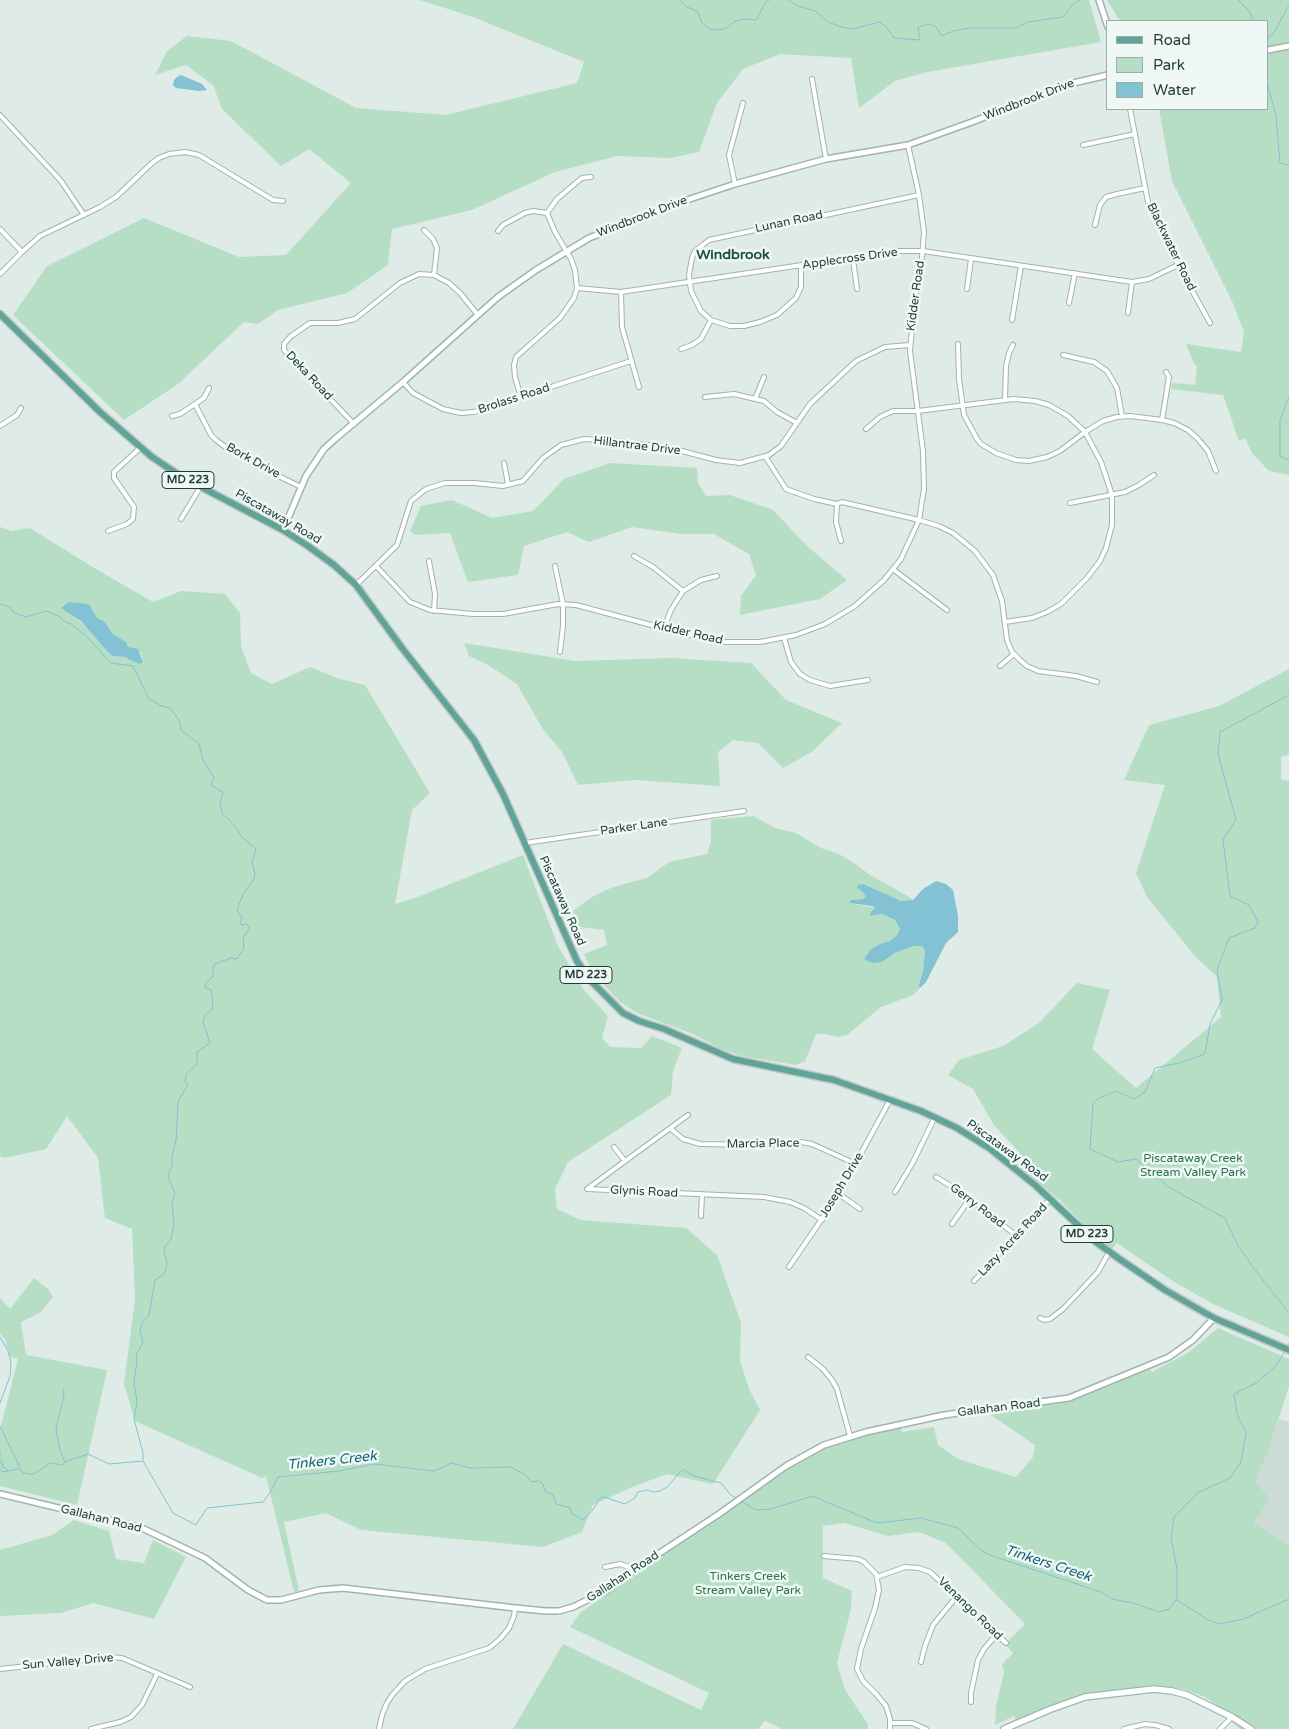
<!DOCTYPE html>
<html>
<head>
<meta charset="utf-8">
<style>
  body { margin:0 }
  #map { position:relative; width:1289px; height:1729px; overflow:hidden; background:#dfebe7; font-family:"Varela Round",sans-serif }
  canvas { display:block }
  .legend { position:absolute; left:1106px; top:20px; width:162px; height:90px; box-sizing:border-box; background:#eff8f4; border:1px solid #9cada8; margin:0; padding:6px 9px; list-style:none; font-size:15px; color:#1f3c37 }
  .legend li { display:flex; align-items:center; gap:10px; height:25px }
  .legend b { width:25px; border:1px solid #9cada8 }
</style>
</head>
<body>
<div id="map">
<canvas width="1289" height="1729"></canvas>
<ul class="legend">
<li><b style="height:6px;background:#60a498"></b>Road</li>
<li><b style="height:14px;background:#b6dec4"></b>Park</li>
<li><b style="height:14px;background:#83c1d4"></b>Water</li>
</ul>
</div>
<script>
const context = document.querySelector('canvas').getContext('2d');
context.lineJoin = 'round';
function fill(path, color) {
  context.fillStyle = color;
  context.fill(path, 'evenodd');
}
function poly(rows) {
  const path = new Path2D();
  for (const r of rows) {
    path.moveTo(r[0], r[1]);
    for (let i = 2; i < r.length; i += 2) path.lineTo(r[i], r[i + 1]);
  }
  return path;
}
function strokePath(path, color, width, dash) {
  context.strokeStyle = color;
  context.lineWidth = width;
  context.lineCap = dash ? 'butt' : 'round';
  context.setLineDash(dash || []);
  context.stroke(path);
}
function label(font, color, halo, rows, align = 'center') {
  context.font = font + ' "Varela Round",sans-serif';
  context.lineWidth = 5;
  context.setLineDash([]);
  context.textBaseline = 'middle';
  context.strokeStyle = halo;
  context.fillStyle = color;
  for (const [text, x, y, turn = 0] of rows) {
    context.save();
    context.translate(x, y);
    context.rotate((+turn || 0) * Math.PI / 180);
    context.textAlign = isNaN(turn) ? turn : align;
    if (halo) context.strokeText(text, 0, 0);
    context.fillText(text, 0, 0);
    context.restore();
  }
}
fill(poly([
  [1279,1419,1289,1422,1289,1546,1254,1523,1270,1499,1256,1481,1270,1446]
]), '#cddbd6');
fill(poly([
  [420,0,1089,0,1101,42,927,72,895,81,859,108,851,58,780,54,743,69,717,103,699,152,670,158,617,156,555,172,472,210,392,229,388,265,347,293,278,310,258,324,244,322,178,384,124,420,13,315,47,266,144,218,239,257,286,255,351,183,309,149,281,166,222,109,213,85,186,65,155,75,167,51,187,36,231,41,356,108,446,115,577,83,584,62,473,17],
  [1107,0,1289,0,1289,43,1268,47,1268,21,1120,21],
  [1289,46,1289,475,1269,471,1252,453,1245,438,1239,441,1223,395,1171,389,1172,383,1195,385,1197,365,1194,364,1186,344,1241,352,1244,332,1232,301,1172,181,1159,109,1268,109,1268,49],
  [610,463,697,468,698,483,706,496,730,495,773,510,806,545,847,580,820,599,740,615,741,596,756,575,749,554,714,534,680,534,632,527,589,542,567,532,524,546,518,575,468,582,450,533,416,535,410,531,421,506,452,500,492,518,533,511,564,479],
  [0,527,12,531,30,528,91,566,153,602,181,591,225,594,240,613,241,646,251,673,272,684,310,667,340,679,365,685,430,793,412,810,395,904,415,898,523,855,558,946,583,989,608,1016,602,1038,610,1047,641,1048,652,1036,682,1048,673,1071,671,1095,568,1162,555,1189,557,1209,580,1220,686,1228,717,1255,741,1323,740,1361,749,1389,760,1410,713,1484,667,1474,632,1487,593,1505,582,1532,543,1547,361,1530,326,1513,284,1522,299,1591,294,1592,266,1476,262,1478,135,1421,124,1384,135,1298,132,1229,105,1218,98,1158,67,1116,46,1149,4,1158,0,1156],
  [69,602,89,604,97,618,105,622,112,633,126,642,128,647,141,653,143,662,140,664,130,660,125,657,113,656,108,652,87,627,74,617],
  [464,643,575,661,671,658,751,663,786,700,842,723,812,752,783,768,758,743,733,740,718,752,720,786,636,780,578,785,562,752,542,728,517,684,488,665,469,656],
  [1289,669,1289,754,1281,757,1281,779,1289,781,1289,1337,1213,1304,1171,1280,1117,1243,1112,1249,1092,1233,1060,1200,1015,1164,1031,1165,994,1125,973,1089,948,1075,959,1060,1003,1046,1039,1023,1077,983,1110,990,1092,1049,1136,1088,1221,1017,1217,977,1195,956,1147,897,1136,873,1165,785,1124,780,1149,725,1219,706],
  [753,816,775,828,796,833,821,848,839,854,857,865,870,875,908,896,913,900,901,901,886,895,862,891,866,897,863,899,851,900,849,903,875,908,871,916,882,914,895,920,900,929,897,935,890,941,882,943,871,949,864,960,882,962,895,953,913,946,922,946,925,951,923,971,918,986,921,987,913,995,881,1007,847,1035,838,1037,825,1034,816,1034,805,1061,796,1065,742,1056,719,1048,693,1034,637,1013,619,1001,593,973,584,954,607,945,604,930,574,926,570,913,592,897,613,887,647,878,669,862,707,854,711,841,711,820],
  [34,1278,48,1289,53,1297,41,1312,21,1322,26,1355,107,1370,77,1505,0,1486,0,1430,18,1359,9,1356,5,1339,0,1334,0,1298,10,1309],
  [1218,1328,1289,1359,1289,1386,1270,1446,1256,1481,1270,1499,1254,1523,1289,1546,1289,1729,1240,1729,1219,1707,1205,1697,1183,1689,1162,1686,1112,1691,1016,1722,1014,1716,995,1725,996,1706,1004,1673,1002,1664,1013,1653,1005,1644,1025,1624,946,1543,919,1532,888,1536,844,1523,823,1526,823,1578,852,1591,851,1609,837,1663,845,1690,868,1724,867,1729,782,1729,765,1721,758,1729,513,1729,563,1644,701,1710,709,1693,570,1627,581,1612,602,1598,599,1596,820,1447,839,1440,901,1426,902,1432,934,1427,938,1445,958,1459,1016,1477,1033,1457,1035,1445,985,1411,1057,1403,1150,1368,1152,1372,1189,1352],
  [74,1520,109,1531,116,1559,144,1563,153,1540,186,1557,154,1619,93,1603,61,1613,0,1616,0,1550,52,1535]
]), '#b6dec4');
fill(poly([
  [181,75,202,84,207,90,199,91,176,88,173,85,174,80,178,76],
  [69,602,89,604,97,618,105,622,112,633,126,642,128,647,138,649,143,662,140,664,130,660,125,657,113,656,108,652,81,621,61,608],
  [936,881,946,884,953,890,958,916,958,932,946,943,926,982,921,987,918,987,923,971,925,951,922,946,913,946,895,953,882,962,872,963,864,959,871,949,882,943,890,941,897,935,900,929,895,920,882,914,870,916,871,912,875,908,872,906,849,903,851,900,863,899,866,897,862,891,857,888,858,885,863,884,901,901,913,900,923,889]
]), '#83c1d4');
strokePath(poly([
  [679,0,687,7,697,11,702,23,711,30,725,29,734,22,744,19,756,20,767,0,770,0],
  [788,0,798,6,815,11,828,22,842,27,853,29,879,22,886,27,894,38,920,40,918,27,929,24,936,27,942,36,953,31,969,28,1015,28,1028,22,1063,17,1074,3,1080,0],
  [1238,0,1249,11,1254,21],
  [1268,39,1275,31,1289,5],
  [1268,86,1276,116,1280,163,1289,165],
  [1289,397,1280,420,1280,456,1289,460],
  [0,604,10,607,14,613,26,617,46,611,60,617,64,621,71,624,87,637,111,663,133,666,149,699,162,706,170,708,179,720,181,730,199,744,203,760,214,778,211,785,223,792,220,802,222,813,236,827,242,837,256,849,252,862,255,874,254,879,243,894,237,910,242,918,240,923,242,925,246,924,250,928,243,938,244,949,236,959,231,958,215,964,213,968,213,977,206,983,205,987,211,990,213,1004,212,1010,205,1015,203,1022,210,1043,197,1052,197,1064,186,1074,185,1082,188,1085,178,1101,176,1141,172,1156,172,1166,169,1173,169,1180,175,1193,172,1204,174,1225,171,1239,165,1247,164,1252,167,1262,166,1270,162,1276,155,1280,149,1315,142,1323,140,1330,143,1342,136,1355,137,1361,134,1383,137,1402,134,1419,143,1453,143,1460],
  [1289,695,1220,732,1218,754,1236,820,1223,840,1230,896,1249,905,1258,922,1255,928,1229,938,1217,970,1222,1000,1210,1024,1205,1054,1179,1063,1155,1068,1145,1092,1134,1099,1116,1091,1097,1099,1093,1104,1090,1149,1118,1162,1136,1159,1170,1188,1225,1218,1238,1246,1262,1279,1289,1313],
  [0,1337,8,1351,11,1362,10,1376,0,1403],
  [1287,1347,1289,1343],
  [63,1389,64,1395,56,1429,60,1451,65,1462],
  [0,1426,22,1472,28,1474,34,1474,50,1463,62,1465,67,1461,88,1454,109,1464,143,1461,173,1513,196,1525,207,1508,263,1502,271,1491,278,1477,339,1471,375,1464,434,1471,452,1463,470,1468,511,1467,524,1474,532,1482,539,1481,543,1484,545,1491,553,1495,556,1504,570,1508,572,1514,583,1520,592,1511,600,1498,604,1497,625,1504,635,1498,638,1492,648,1490,653,1492,660,1491,667,1487,681,1471,684,1470,694,1476,721,1483,731,1495,738,1499],
  [0,1451,0,1456],
  [0,1459,3,1467,8,1470],
  [0,1469,3,1472,18,1469],
  [741,1501,756,1510,771,1509,809,1497,815,1497,877,1523,921,1518,958,1528,982,1551,990,1555,1101,1592,1112,1599,1133,1603,1159,1612,1169,1609,1177,1599],
  [1177,1598,1177,1569,1171,1538,1174,1517,1197,1493,1230,1478,1241,1462,1246,1433,1237,1414,1234,1394,1256,1383,1276,1366,1285,1351],
  [1177,1600,1208,1620,1220,1624,1243,1619,1289,1599]
]), '#83c1d4', 1);
const minor = poly([
  [812,79,826,159],
  [1130,109,1148,202,1178,265,1210,323],
  [0,115,61,181,84,215],
  [1083,145,1135,134],
  [735,184,729,155,743,103],
  [1095,225,1100,205,1106,197,1117,194,1145,188],
  [0,229,22,252],
  [424,230,433,239,437,248,434,275],
  [498,231,503,225,525,213,533,211,547,213],
  [853,259,857,289],
  [801,267,801,287,796,298,777,315,760,322,744,326,730,326,711,320,701,311,691,291,689,275,692,258,695,251,709,240,919,195],
  [0,274,22,252,40,236,100,207,116,197,152,163,159,158,169,154,185,152,199,155,273,200,283,201],
  [577,288,621,292,896,251,923,251,1132,282,1149,279,1178,265],
  [967,289,971,259],
  [621,292,622,327,639,387],
  [1069,303,1075,273],
  [1128,313,1132,282],
  [1012,320,1021,266],
  [958,344,959,379,964,415,977,439,981,444,996,453,1016,460,1029,461,1047,457,1060,451,1085,432,1103,421,1117,417,1130,416,1162,420,1174,423,1188,430,1198,439,1208,451,1216,471],
  [681,349,692,345,701,339,711,320],
  [1063,355,1094,362,1107,371,1117,388,1122,416],
  [403,382,413,393,443,409,461,413,474,412,631,361],
  [521,397,515,377,514,365,516,357,560,318,574,298,577,288,575,270,571,259,555,232,547,213,557,199,577,182,582,178,591,177],
  [705,397,734,394,764,401,777,412,797,423],
  [755,399,764,377],
  [1005,399,1006,366,1009,353,1013,345],
  [195,404,211,435,216,440,228,449,256,465,301,487],
  [172,416,180,414,204,398,209,388],
  [1162,420,1169,377,1166,372],
  [354,424,284,350,284,344,290,337,310,323,338,323,355,319,400,283,419,274,434,275,449,283,460,293,478,315],
  [0,426,17,415,21,408],
  [866,429,880,417,893,411,918,411,1014,399,1035,401,1049,405,1068,416,1085,432,1101,462,1112,495,1112,525,1106,548,1100,561,1087,578,1061,604,1047,612,1032,618,1005,622],
  [765,456,786,489,814,499,837,504,842,502,919,520,939,526,953,533,975,551,993,575,1002,601,1007,640,1012,652,1020,660,1027,666,1038,671,1076,676,1097,682],
  [504,463,508,484],
  [1070,503,1125,492,1139,485,1154,475],
  [837,504,836,522,841,541],
  [181,519,201,486],
  [108,531,127,524,133,519,134,507,114,478,114,472,140,448],
  [634,556,653,567,683,591],
  [429,561,435,594,434,611],
  [376,566,410,602,430,610,473,614,503,614,558,604,576,605,685,634,724,642,760,642,796,635,825,624,855,606,884,580,901,559,919,520,924,489,923,451,910,351,914,307,922,257,924,232,919,195,908,145],
  [555,566,563,604,563,626,560,652],
  [894,570,947,610],
  [356,585,397,545,411,501,426,489,445,483,474,483,503,486,523,481,543,458,561,445,584,439,618,441,671,448,716,460,740,463,769,455,781,446,810,404,856,361,885,347,910,345],
  [664,628,671,610,683,591,701,580,717,576],
  [784,638,791,662,800,674,810,680,830,686,868,680],
  [1000,666,1014,654],
  [525,843,744,811],
  [688,1115,587,1189,764,1197,790,1202,804,1208,822,1220],
  [671,1129,683,1139,700,1144,763,1145,801,1142,812,1144,856,1164],
  [614,1147,625,1161],
  [936,1177,959,1191,1017,1236],
  [895,1192,912,1164,935,1117],
  [839,1194,860,1209],
  [701,1216,702,1195],
  [952,1224,969,1200],
  [789,1267,839,1194,890,1100],
  [974,1281,1051,1198],
  [1040,1318,1044,1320,1050,1319,1063,1309,1098,1272,1109,1252],
  [808,1357,823,1369,832,1380,837,1389,850,1436],
  [824,1556,858,1559,864,1562,876,1574,879,1590,875,1608,861,1649,857,1669,863,1681,876,1694,886,1706,890,1719,890,1729],
  [605,1567,620,1564,635,1569],
  [877,1577,905,1567,919,1568,930,1572,1006,1643],
  [921,1662,925,1646,933,1625,957,1596],
  [0,1669,110,1657,122,1658,190,1687],
  [971,1702,971,1693,978,1660,984,1649,997,1634],
  [890,1723,912,1723,926,1729],
  [91,1729,120,1722,131,1717,142,1705,157,1674],
  [379,1729,382,1715,387,1703,393,1694,405,1681,425,1669,489,1648,500,1639,509,1628,514,1616,515,1608],
  [1124,1729,1145,1724,1155,1725,1169,1729],
  [1220,1729,1232,1717]
]);
const tertiary = poly([
  [1099,0,1108,27],
  [1268,50,1289,46],
  [283,530,306,476,324,449,335,439,403,382,498,297,536,270,589,238,678,203,735,184,826,159,908,145,972,122,1069,84,1108,75],
  [0,1494,142,1528,205,1558,248,1590,267,1600,281,1600,319,1590,343,1588,515,1608,546,1611,559,1611,573,1607,606,1591,643,1564,719,1514,786,1466,824,1445,866,1432,944,1415,1069,1398,1169,1357,1193,1340,1214,1318]
]);
const secondary = poly([
  [1004,1729,1051,1709,1085,1697,1154,1689,1172,1691,1187,1695,1232,1717,1251,1729]
]);
const primary = poly([
  [0,314,100,412,152,457,182,477,283,530,308,546,334,565,356,585,402,648,474,740,503,794,577,961,590,980,623,1013,639,1021,664,1029,733,1059,834,1080,921,1111,957,1128,989,1148,1035,1185,1096,1242,1118,1258,1165,1290,1214,1318,1289,1350]
]);
strokePath(minor, '#a2b3af', 6);
strokePath(tertiary, '#a2b3af', 8);
strokePath(secondary, '#9db8b0', 8);
strokePath(primary, '#c0c8c7', 9);
strokePath(minor, '#fff', 4);
strokePath(tertiary, '#fff', 5);
strokePath(secondary, '#fff', 5.5);
strokePath(primary, '#60a498', 6);
for (const [x, y, w] of [
  [188,480,52],
  [586,975,52],
  [1087,1234,52]
]) {
  const box = new Path2D();
  box.roundRect(x - w / 2, y - 8.5, w, 17, 4);
  context.fillStyle = '#eff8f4';
  context.fill(box);
  strokePath(box, '#1f3c37', 1);
}
label('bold 11px', '#1f3c37', null, [
  ["MD 223",188,480],
  ["MD 223",586,975],
  ["MD 223",1087,1234]
]);
label('12px', '#1f3c37', '#eff8f4', [
  ["Windbrook Drive",1029,100,-21],
  ["Windbrook Drive",642,217,-21],
  ["Lunan Road",789,222,-12],
  ["Blackwater Road",1171,247,64],
  ["Applecross Drive",850,259,-8],
  ["Kidder Road",916,296,-82],
  ["Deka Road",309,376,47],
  ["Brolass Road",514,399,-18],
  ["Hillantrae Drive",637,446,7],
  ["Bork Drive",253,461,29],
  ["Piscataway Road",278,517,30],
  ["Kidder Road",688,633,13],
  ["Parker Lane",634,827,-8],
  ["Piscataway Road",562,901,66],
  ["Marcia Place",763,1144,-1],
  ["Piscataway Road",1007,1151,36],
  ["Joseph Drive",842,1185,-59],
  ["Glynis Road",644,1192,3],
  ["Gerry Road",977,1206,37],
  ["Lazy Acres Road",1013,1240,-47],
  ["Gallahan Road",999,1408,-7],
  ["Gallahan Road",101,1519,14],
  ["Gallahan Road",623,1577,-33],
  ["Venango Road",970,1609,44],
  ["Sun Valley Drive",68,1662,-5]
]);
label('12px', '#27754b', '#eff8f4', [
  ["Piscataway Creek",1193,1159],
  ["Stream Valley Park",1193,1173],
  ["Tinkers Creek",748,1577],
  ["Stream Valley Park",748,1591]
]);
label('bold 14px', '#1a4f47', '#eff8f4', [
  ["Windbrook",733,255]
]);
label('italic 14px', '#16627b', '#eff8f4', [
  ["Tinkers Creek",332,1461,-6],
  ["Tinkers Creek",1048,1564,18]
]);
</script>
</body>
</html>
